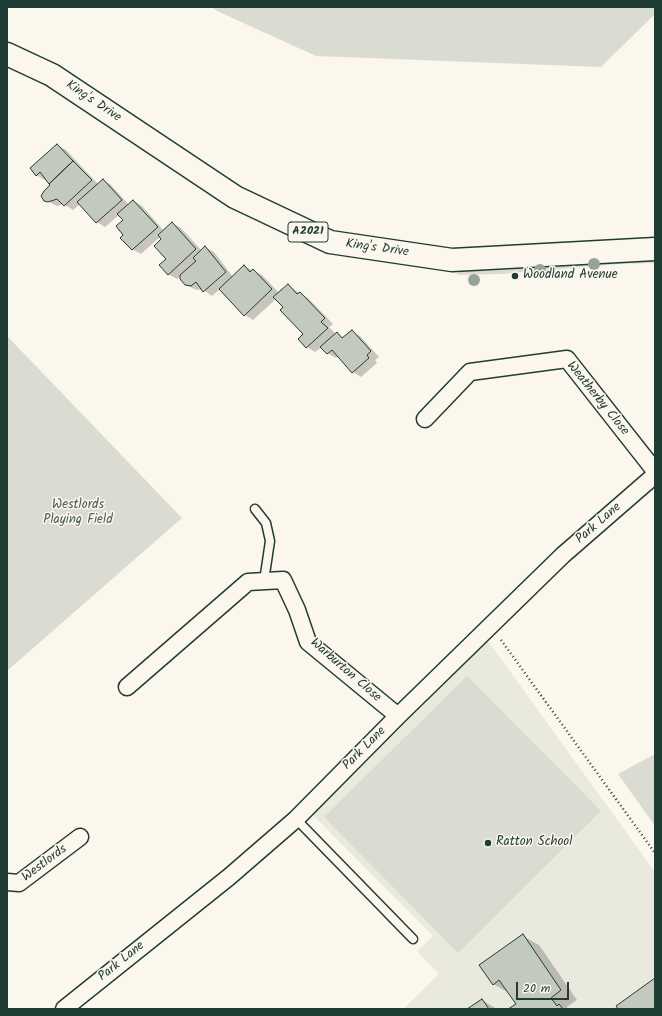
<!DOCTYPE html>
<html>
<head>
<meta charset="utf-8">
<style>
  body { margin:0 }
  #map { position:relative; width:662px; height:1016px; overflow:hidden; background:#fbf7ec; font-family:Kalam,sans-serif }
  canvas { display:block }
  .frame { position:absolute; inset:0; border:8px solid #1f3d34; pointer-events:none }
  .scale { position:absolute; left:516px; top:982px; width:53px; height:18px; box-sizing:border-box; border:2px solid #1f3d34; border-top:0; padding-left:5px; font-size:12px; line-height:14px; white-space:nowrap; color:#1f3d34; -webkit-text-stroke:3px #fbf7ec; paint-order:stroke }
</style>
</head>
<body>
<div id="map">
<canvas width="662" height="1016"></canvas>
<div class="frame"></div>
<div class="scale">20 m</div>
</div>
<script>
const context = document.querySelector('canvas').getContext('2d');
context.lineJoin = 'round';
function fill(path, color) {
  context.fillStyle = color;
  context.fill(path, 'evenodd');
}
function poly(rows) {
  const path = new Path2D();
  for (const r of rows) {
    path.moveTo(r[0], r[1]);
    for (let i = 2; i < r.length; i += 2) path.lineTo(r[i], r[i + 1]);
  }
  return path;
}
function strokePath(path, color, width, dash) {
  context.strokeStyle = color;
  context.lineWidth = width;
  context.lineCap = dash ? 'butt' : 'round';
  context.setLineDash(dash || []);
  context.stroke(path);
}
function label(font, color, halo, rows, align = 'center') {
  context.font = font + ' Kalam,sans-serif';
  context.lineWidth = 3;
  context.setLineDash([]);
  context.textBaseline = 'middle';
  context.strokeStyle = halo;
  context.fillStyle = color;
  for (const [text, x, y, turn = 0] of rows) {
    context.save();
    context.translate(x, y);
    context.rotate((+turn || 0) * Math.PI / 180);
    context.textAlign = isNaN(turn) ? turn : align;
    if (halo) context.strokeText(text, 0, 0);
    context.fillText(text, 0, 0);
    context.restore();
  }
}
fill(poly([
  [488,641,655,872,655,1009,403,1009,439,974,417,951,433,936,313,815]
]), '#eae9de');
fill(poly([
  [212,7,655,7,655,14,601,67,316,56,217,11],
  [655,259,655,263,619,264,500,274,456,275,460,271,499,270],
  [7,336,182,518,7,671],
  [467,676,601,811,458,953,324,817],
  [655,754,655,826,618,774]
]), '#dbdcd1');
fill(poly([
  [57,145,66,150,98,184,103,180,111,185,129,205,134,201,142,206,164,231,172,223,181,228,202,251,206,248,214,252,233,277,244,266,262,275,279,293,288,285,299,293,308,298,333,324,329,327,336,334,337,334,344,338,352,331,360,336,379,357,375,360,377,363,361,377,353,372,339,356,336,358,327,353,322,347,315,352,307,347,299,339,304,334,276,299,253,320,245,315,220,289,212,296,202,289,200,290,194,289,185,284,182,274,177,279,168,274,167,259,163,239,161,236,141,254,132,249,125,235,124,220,119,215,105,227,97,222,80,204,73,210,64,204,57,206,45,200,52,185,46,179,45,180,36,175],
  [523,936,539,945,577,1000,567,1007,568,1009,510,1009,517,1004,511,994,493,984],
  [482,1000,497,1009,469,1009]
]), '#0003');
const building = poly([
  [57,144,73,161,49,184,40,172,36,176,30,168,57,144],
  [73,161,92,180,64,206,57,199,48,202,44,201,41,196,44,191,50,185,49,184,73,161],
  [103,179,122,200,96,223,77,202,103,179],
  [133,200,158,227,132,250,120,238,123,235,116,226,123,220,117,214,133,200],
  [172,222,196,249,168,275,159,265,166,259,154,246,161,239,158,235,172,222],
  [205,246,226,272,203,292,196,282,191,286,185,285,180,279,180,275,196,261,193,258,205,246],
  [244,265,250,272,253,269,272,289,244,316,219,289,244,265],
  [288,284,297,294,300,292,325,318,321,322,328,328,306,348,298,339,303,334,280,310,283,307,273,297,288,284],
  [352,330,371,351,367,355,369,358,352,373,332,350,327,354,320,347,337,332,342,338,352,330],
  [523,934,561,990,551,998,557,1006,559,1004,563,1009,508,1009,516,1004,499,980,493,985,479,965,523,934],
  [655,978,655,1009,618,1009,616,1006,655,978],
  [482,999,489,1009,467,1009,482,999]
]);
fill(building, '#c4c9be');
strokePath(building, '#1f3d34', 1);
const lane = poly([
  [255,509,266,523,270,541,264,581],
  [296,819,413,939]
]);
const street = poly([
  [425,419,470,372,567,359,655,471],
  [127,687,248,582,283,580,297,610,308,642,398,716],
  [7,882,19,883,80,837],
  [64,1009,229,877,296,819,398,716,563,555,655,475]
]);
const primary = poly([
  [7,54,52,75,235,197,330,242,452,260,655,249]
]);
strokePath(lane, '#1f3d34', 11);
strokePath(street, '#1f3d34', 19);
strokePath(primary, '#1f3d34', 25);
strokePath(poly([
  [501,640,655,853]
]), '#1f3d34', 2.5, [1, 3]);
strokePath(lane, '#fbf7ec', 8);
strokePath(street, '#fbf7ec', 16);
strokePath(primary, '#fbf7ec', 22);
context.fillStyle = '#97a298';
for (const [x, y] of [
  [594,264],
  [540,270],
  [474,280]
]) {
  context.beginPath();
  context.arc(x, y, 6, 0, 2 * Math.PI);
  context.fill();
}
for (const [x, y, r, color] of [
  [515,276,4,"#1f3d34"],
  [488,843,4,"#1f3d34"]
]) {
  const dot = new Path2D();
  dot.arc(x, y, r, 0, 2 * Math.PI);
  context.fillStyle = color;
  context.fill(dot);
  strokePath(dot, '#fbf7ec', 1.5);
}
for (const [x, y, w] of [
  [308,232,40]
]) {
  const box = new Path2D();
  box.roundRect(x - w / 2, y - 10, w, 20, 3);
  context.fillStyle = '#fbf7ec';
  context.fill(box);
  strokePath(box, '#1f3d34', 1);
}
label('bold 12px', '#1f3d34', null, [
  ["A2021",308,232]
]);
label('13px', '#1f3d34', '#fbf7ec', [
  ["King's Drive",93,102,34],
  ["King's Drive",377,249,8],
  ["Weatherby Close",597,399,51],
  ["Park Lane",599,524,-41],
  ["Warburton Close",345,671,41],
  ["Park Lane",365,749,-45],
  ["Westlords",45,864,-37],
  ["Park Lane",122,962,-39]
]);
label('13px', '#1f3d34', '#fbf7ec', [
  ["Woodland Avenue",523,276],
  ["Ratton School",496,843]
], 'left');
label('13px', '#455d53', '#fbf7ec', [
  ["Westlords",78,506],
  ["Playing Field",78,521]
]);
</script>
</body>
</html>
